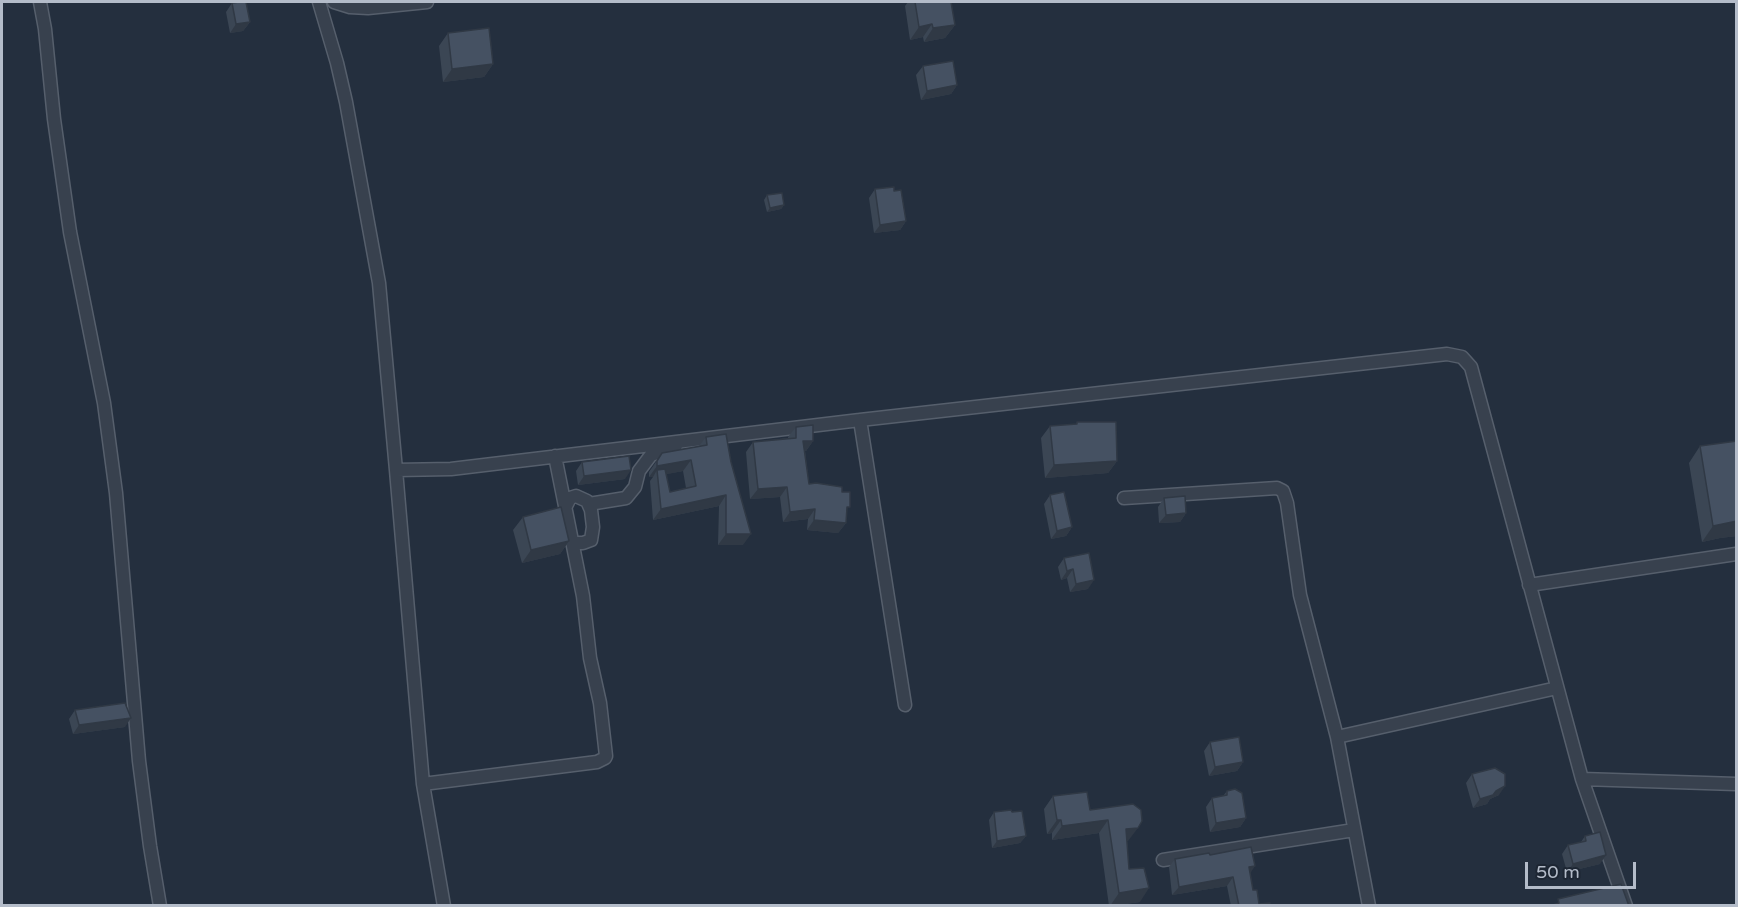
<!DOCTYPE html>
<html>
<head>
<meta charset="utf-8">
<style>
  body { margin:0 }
  #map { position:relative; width:1738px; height:907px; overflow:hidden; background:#242f3e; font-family:"Varela Round",sans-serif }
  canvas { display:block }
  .frame { position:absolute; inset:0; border:3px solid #b4bcc9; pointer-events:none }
  .scale { position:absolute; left:1525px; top:862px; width:111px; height:27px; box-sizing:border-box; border:3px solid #b4bcc9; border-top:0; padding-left:8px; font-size:18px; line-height:21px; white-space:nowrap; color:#b4bcc9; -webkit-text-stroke:4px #1d2633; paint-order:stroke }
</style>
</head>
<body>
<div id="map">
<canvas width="1738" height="907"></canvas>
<div class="frame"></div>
<div class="scale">50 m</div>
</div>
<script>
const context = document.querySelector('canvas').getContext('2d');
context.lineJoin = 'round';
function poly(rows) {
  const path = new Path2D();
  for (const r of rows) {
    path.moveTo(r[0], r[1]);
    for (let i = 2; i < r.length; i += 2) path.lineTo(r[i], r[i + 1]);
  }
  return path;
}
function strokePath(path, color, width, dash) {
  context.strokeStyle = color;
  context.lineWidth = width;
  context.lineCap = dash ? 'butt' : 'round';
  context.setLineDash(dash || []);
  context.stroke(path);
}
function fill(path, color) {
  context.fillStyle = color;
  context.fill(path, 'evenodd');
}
const street = poly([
  [40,2,45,29,54,119,70,232,104,403,116,493,139,761,150,846,160,906],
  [319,2,337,63,346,102,379,283,396,470,451,469,860,420,1447,354,1462,357,1471,367,1582,779,1736,784],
  [334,2,350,7,368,8,427,2],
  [860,420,905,705],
  [396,470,423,784,444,906],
  [1124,498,1277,488,1283,491,1287,503,1300,595,1337,737],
  [589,504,626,498,635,487,639,471,651,455,676,446],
  [565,508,570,498,576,496,587,501,591,510,593,527,591,540,583,543,572,543],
  [1529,585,1736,554],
  [1582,779,1626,906],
  [423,784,597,762,605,758,606,756,600,703,590,658,583,596,555,456],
  [1163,860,1354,830],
  [1369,906,1337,737,1557,688]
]);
strokePath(street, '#565f6c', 15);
strokePath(street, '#38414e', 12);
fill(poly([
  [908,2,951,2,955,25,945,38,924,42,923,37,910,40,905,6],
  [232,3,250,22,243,31,230,33,226,12],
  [448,33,493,64,484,77,443,82,439,46],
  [923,66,957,85,951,94,921,100,916,75],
  [875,189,894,191,906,221,900,230,874,233,869,198],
  [767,195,784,205,781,209,767,212,764,200],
  [1077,422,1117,461,1108,473,1045,478,1041,438,1050,426,1076,424],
  [796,427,813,441,806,451,805,451,809,484,842,492,846,513,846,523,838,533,807,530,808,519,783,522,780,497,750,499,746,452,753,442,788,438,788,437],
  [706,437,743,545,718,545,719,506,653,520,650,481,653,477,649,477,649,472,662,453,699,446],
  [683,471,686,488,670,492,666,474],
  [1737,441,1737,536,1720,538,1702,542,1689,463,1700,446],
  [582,462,625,479,578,485,576,471],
  [1050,495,1072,527,1066,536,1051,539,1044,504],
  [1164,498,1186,513,1180,522,1159,523,1158,507],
  [523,517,569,541,560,554,522,563,513,530],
  [1064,558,1088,589,1070,592,1067,578,1061,580,1058,567],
  [75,710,125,727,73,734,69,719],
  [1210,742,1243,762,1237,771,1209,776,1204,751],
  [1472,774,1499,795,1490,799,1487,804,1473,808,1466,783],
  [1227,791,1246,818,1240,827,1210,832,1206,807,1212,798,1223,796],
  [1053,796,1090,810,1133,804,1128,841,1127,841,1129,869,1140,902,1109,906,1099,833,1052,840,1052,833,1047,834,1044,809],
  [994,812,1012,812,1026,836,1020,843,992,848,989,820],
  [1585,836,1600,864,1567,872,1562,854,1568,845,1581,842],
  [1210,855,1250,874,1253,890,1259,904,1268,906,1231,906,1227,886,1172,895,1169,867,1175,859]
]), '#3b4654');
fill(poly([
  [250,22,243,31,230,33,236,24],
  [932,24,923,37,910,40,919,27],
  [955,25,945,38,924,42,933,28],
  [493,64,484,77,443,82,452,69],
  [957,85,951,94,921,100,927,91],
  [784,205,781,209,767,212,770,208],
  [906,221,900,230,874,233,880,225],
  [803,441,813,441,806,451,796,452],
  [691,460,683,471,658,476,657,470,653,477,649,477,657,466],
  [1117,461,1108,473,1045,478,1054,465],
  [631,470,625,479,578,485,584,476],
  [787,487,780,497,750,499,758,489],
  [726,495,719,506,653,520,661,509],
  [815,509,808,519,783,522,790,512],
  [1186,513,1180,522,1159,523,1166,515],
  [814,520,846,523,838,533,807,530],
  [1737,521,1737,536,1720,538,1702,542,1713,526],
  [1072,527,1066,536,1051,539,1057,531],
  [726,534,751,534,743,545,718,545],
  [569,541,560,554,522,563,531,550],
  [1073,569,1067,578,1061,580,1067,571],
  [1094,580,1088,589,1070,592,1076,584],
  [131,718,125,727,73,734,79,725],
  [1243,762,1237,771,1209,776,1215,767],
  [1505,786,1499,795,1490,799,1487,804,1473,808,1480,799],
  [1246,818,1240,827,1210,832,1216,823],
  [1057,820,1061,820,1052,833,1047,834],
  [1108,820,1099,833,1052,840,1062,826],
  [1138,828,1128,841,1117,842,1126,829],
  [1026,836,1020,843,992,848,997,841],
  [1606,855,1600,864,1567,872,1573,864],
  [1255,866,1249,875,1249,867],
  [1233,877,1227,886,1172,895,1179,887],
  [1149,888,1140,902,1110,906,1119,893]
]), '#303945');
const building = poly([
  [239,2,246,2,250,22,236,24,232,3,239,2],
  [915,2,951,2,955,25,933,28,932,24,919,27,915,2],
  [489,28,493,64,452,69,448,33,489,28],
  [953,61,957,85,927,91,923,66,953,61],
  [894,187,894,191,901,190,906,221,880,225,875,189,894,187],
  [782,193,784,205,770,208,767,195,782,193],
  [1077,422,1116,422,1117,461,1054,465,1050,426,1077,424,1077,422],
  [813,425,813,441,803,441,809,484,816,483,842,487,842,492,850,492,850,507,847,507,846,523,814,520,815,509,790,512,787,487,758,489,753,442,796,438,796,427,813,425],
  [726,434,731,462,751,534,726,534,726,495,661,509,657,470,665,469,670,492,696,486,691,460,657,466,657,461,662,453,707,445,706,437,726,434],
  [1737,441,1737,521,1713,526,1700,446,1737,441],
  [629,456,631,470,584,476,582,462,629,456],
  [1064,492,1072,527,1057,531,1050,495,1064,492],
  [1185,496,1186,513,1166,515,1164,498,1185,496],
  [561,507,569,541,531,550,523,517,561,507],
  [1089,553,1094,580,1076,584,1073,569,1067,571,1064,558,1089,553],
  [125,703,131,718,79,725,75,710,125,703],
  [1239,737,1243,762,1215,767,1210,742,1239,737],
  [1495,768,1505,774,1505,786,1496,791,1493,795,1480,799,1472,774,1495,768],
  [1235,789,1242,793,1246,818,1216,823,1212,798,1227,795,1227,791,1235,789],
  [1087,792,1090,810,1133,804,1141,810,1142,821,1138,828,1126,829,1129,869,1144,868,1149,888,1119,893,1108,820,1062,826,1061,820,1057,820,1053,796,1087,792],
  [1011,810,1012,812,1022,811,1026,836,997,841,994,812,1011,810],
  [1600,832,1606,855,1573,864,1568,845,1586,841,1585,836,1600,832],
  [1251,847,1255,866,1249,867,1253,890,1257,890,1259,904,1270,903,1268,906,1239,906,1233,877,1179,887,1175,859,1209,853,1210,855,1251,847],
  [1621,884,1629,906,1550,906,1559,903,1558,899,1621,884]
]);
fill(building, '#455162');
strokePath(building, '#303945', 1.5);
</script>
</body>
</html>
